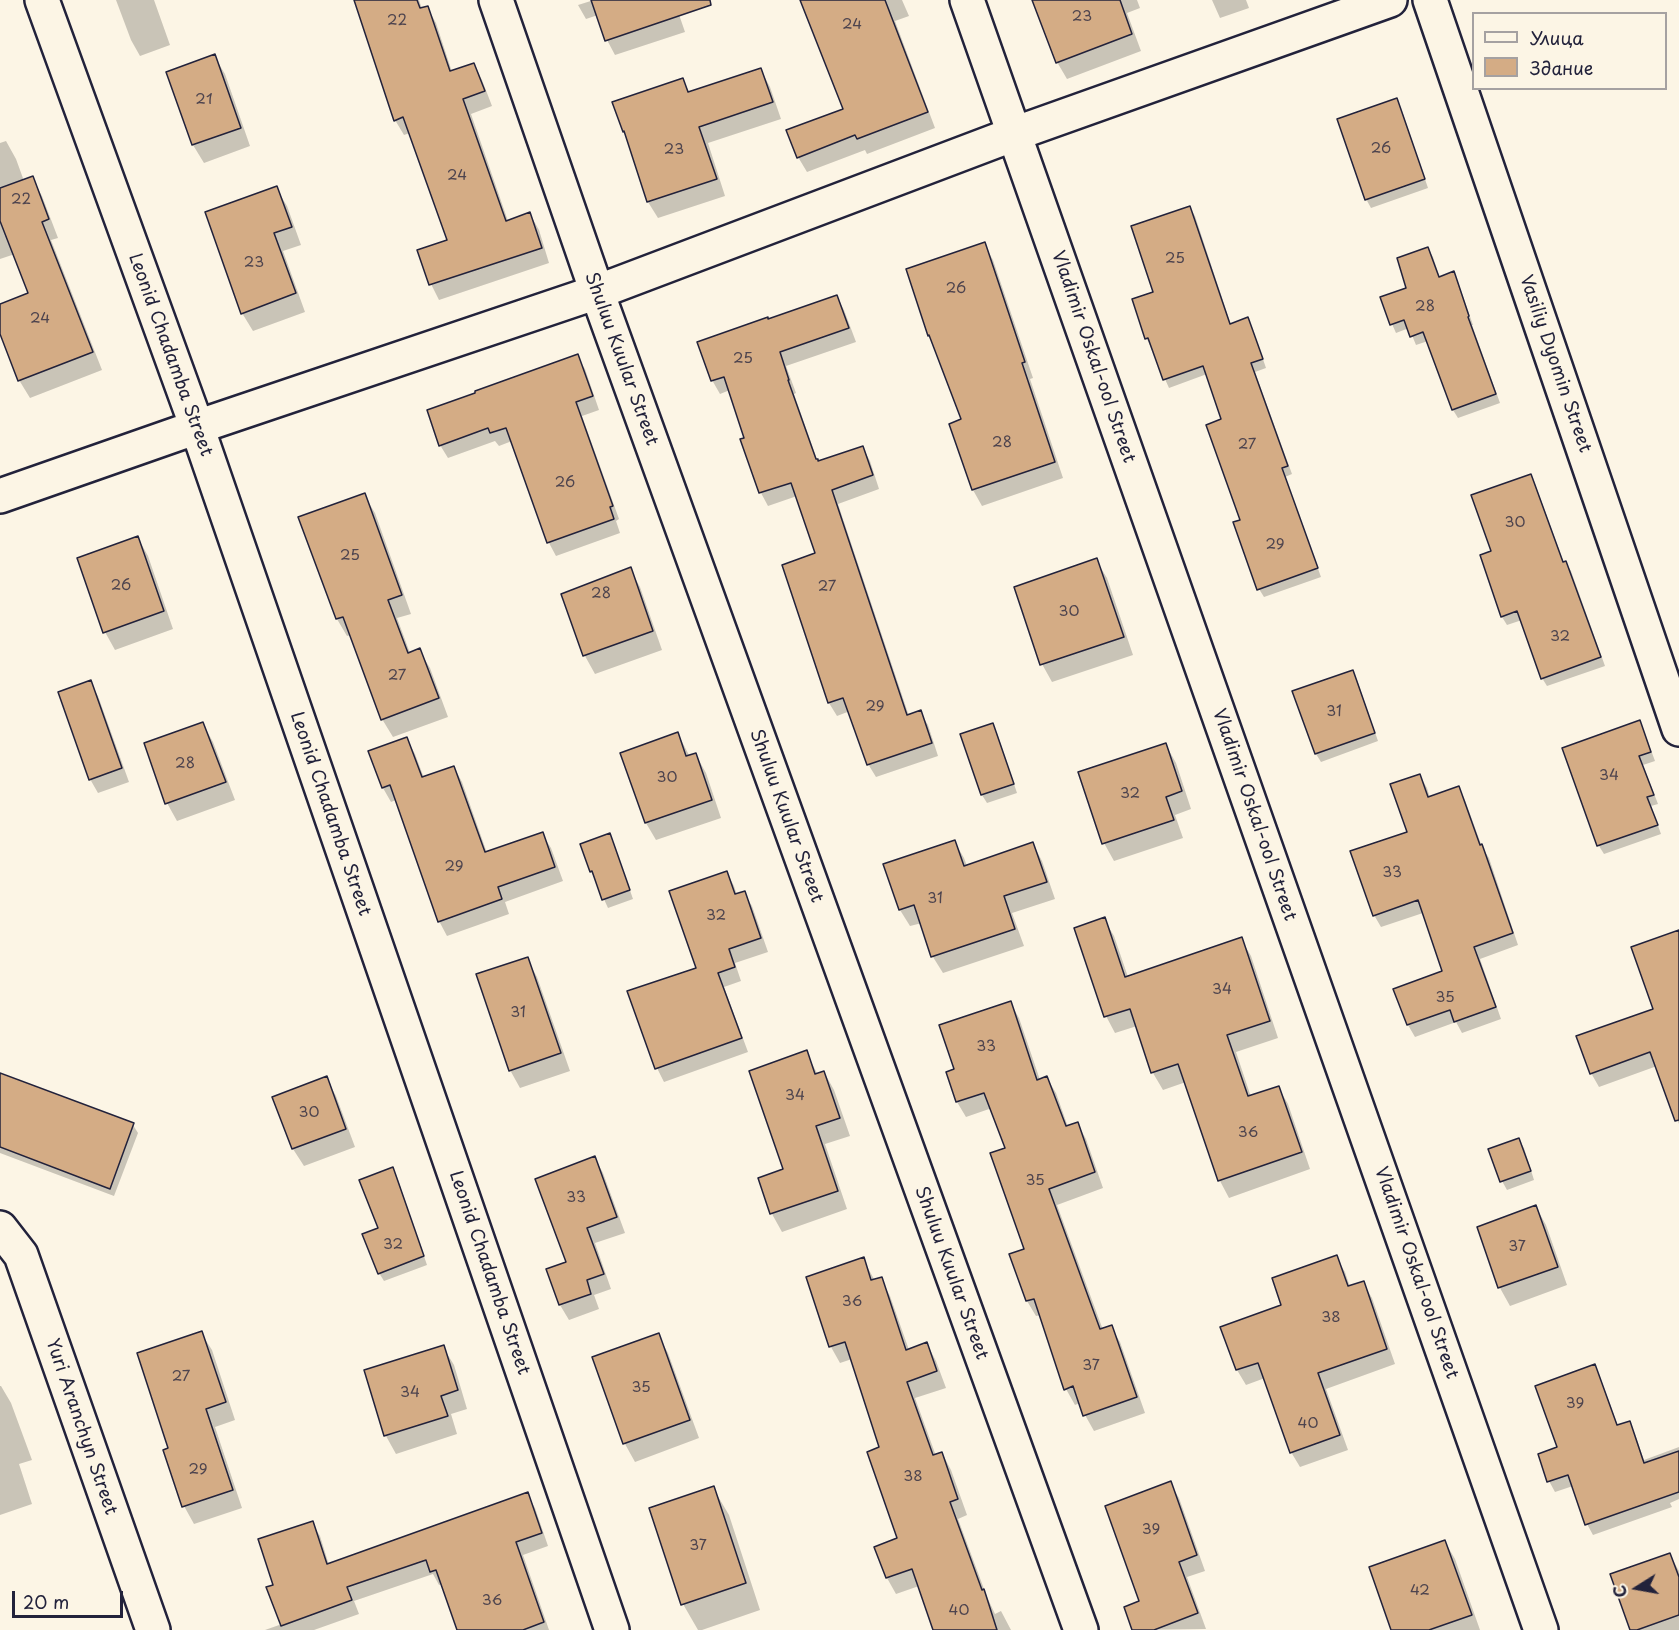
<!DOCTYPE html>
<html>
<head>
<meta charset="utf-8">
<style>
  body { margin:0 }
  #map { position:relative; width:1679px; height:1630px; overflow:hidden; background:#fcf5e5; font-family:"Playpen Sans",sans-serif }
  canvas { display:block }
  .legend { position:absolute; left:1472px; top:12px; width:195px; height:78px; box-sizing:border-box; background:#fcf5e5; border:2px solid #a5a1a1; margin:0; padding:8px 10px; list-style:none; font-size:18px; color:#22223b }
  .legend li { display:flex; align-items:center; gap:12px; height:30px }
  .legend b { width:30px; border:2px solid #a5a1a1 }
  .north { position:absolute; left:1607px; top:1558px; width:60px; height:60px; -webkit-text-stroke:4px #fcf5e5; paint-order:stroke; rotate:259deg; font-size:16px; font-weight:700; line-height:24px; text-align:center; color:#22223b }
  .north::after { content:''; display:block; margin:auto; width:21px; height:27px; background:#22223b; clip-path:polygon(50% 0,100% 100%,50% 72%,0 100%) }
  .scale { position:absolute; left:12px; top:1591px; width:111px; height:27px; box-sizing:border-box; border:3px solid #22223b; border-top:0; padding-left:8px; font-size:18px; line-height:21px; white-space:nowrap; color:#22223b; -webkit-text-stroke:4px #fcf5e5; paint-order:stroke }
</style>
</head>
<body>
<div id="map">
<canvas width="1679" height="1630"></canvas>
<ul class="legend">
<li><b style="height:8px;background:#fcf5e5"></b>Улица</li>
<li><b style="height:16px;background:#d4ac85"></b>Здание</li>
</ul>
<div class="north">С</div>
<div class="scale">20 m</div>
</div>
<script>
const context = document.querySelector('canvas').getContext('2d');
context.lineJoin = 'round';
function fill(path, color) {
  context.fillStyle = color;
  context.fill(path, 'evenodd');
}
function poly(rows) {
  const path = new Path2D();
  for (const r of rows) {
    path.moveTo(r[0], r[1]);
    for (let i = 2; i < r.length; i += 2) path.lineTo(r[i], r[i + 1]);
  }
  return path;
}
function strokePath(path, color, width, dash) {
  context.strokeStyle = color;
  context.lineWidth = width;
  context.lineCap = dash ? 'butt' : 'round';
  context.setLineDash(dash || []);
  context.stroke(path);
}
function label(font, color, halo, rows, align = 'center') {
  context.font = font + ' "Playpen Sans",sans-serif';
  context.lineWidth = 4.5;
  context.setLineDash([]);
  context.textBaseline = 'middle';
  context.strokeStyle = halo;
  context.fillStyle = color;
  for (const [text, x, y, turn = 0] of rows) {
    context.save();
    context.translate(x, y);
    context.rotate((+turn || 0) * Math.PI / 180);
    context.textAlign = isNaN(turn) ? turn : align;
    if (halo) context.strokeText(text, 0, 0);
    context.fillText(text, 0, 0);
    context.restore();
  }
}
fill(poly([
  [116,0,154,0,170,45,140,56,131,40],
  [356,0,419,0,422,9,427,7,436,23,452,72,474,64,482,80,492,106,471,114,508,221,530,214,539,230,549,263,439,300,431,284,419,251,449,241,410,133,404,135,395,120],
  [594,0,674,0,685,32,615,55,607,40,598,15,586,19,578,5],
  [802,0,902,0,909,16,895,21,935,128,867,154,865,150,807,172,798,157,845,110],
  [1033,0,1137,0,1140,8,1127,13,1141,51,1067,79,1057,62],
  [1212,0,1246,0,1249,8,1220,18],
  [214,56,225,74,250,146,204,163,193,145,168,73],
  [761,70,770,87,781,119,708,143,725,196,658,218,648,202,628,139,624,131,614,102,682,79,690,93],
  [1396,100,1401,108,1428,188,1371,208,1366,199],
  [6,141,16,159,24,181,32,178,42,196,58,238,51,240,102,370,30,398,19,380,0,330,0,306,30,294,15,254,0,259,0,143],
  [276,188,287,206,301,245,283,251,305,312,253,331,242,313],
  [1190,208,1195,216,1231,325,1248,319,1252,327,1266,368,1255,372,1292,474,1285,477,1321,577,1264,597,1259,589,1242,521,1223,420,1207,374,1169,388,1147,339,1134,300,1155,293],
  [984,244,993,260,1033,378,1030,379,1063,478,982,506,973,490,951,424,963,420],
  [1428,249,1433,257,1440,278,1453,273,1458,282,1473,325,1472,325,1500,403,1458,418,1453,410,1428,341,1416,345,1409,328,1396,333,1392,324],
  [837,297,844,310,856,342,786,366,796,393,794,394,818,462,863,448,870,461,879,489,838,504,909,716,920,712,928,725,938,756,876,777,868,764,850,711,837,716,829,703,817,554,797,496,768,506,761,493,742,440,746,439,730,390,720,394,712,380,768,321],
  [577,356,585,369,599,410,582,416,619,519,616,521,620,533,556,556,549,543,512,441,499,446,495,441,448,458,440,445],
  [1531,475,1535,484,1564,563,1566,563,1571,571,1605,666,1547,686,1542,678,1522,620,1507,625,1502,617,1482,556,1493,552],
  [364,495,375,513,411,614,397,618,410,653,419,650,430,668,448,717,393,737,382,719,351,635,347,636,337,619],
  [138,538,148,556,173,629,115,650,105,632],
  [1096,560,1107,578,1133,655,1052,682,1042,664],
  [630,569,640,587,662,650,595,674,585,656,563,595],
  [1352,672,1357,680,1378,741,1321,762,1316,754,1294,692],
  [90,682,98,696,129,782,98,793,90,779],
  [1639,722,1644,731,1655,761,1643,765,1658,804,1651,806,1661,834,1604,854,1599,846,1564,749],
  [203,724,213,742,235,800,177,821,167,803],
  [992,725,997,733,1017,793,987,803,982,795,962,735],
  [678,734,690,757,696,755,706,773,721,818,656,840,646,823],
  [407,739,415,754,424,778,454,767,462,782,487,853,542,834,551,848,563,881,505,902,509,914,447,936,439,921,396,800,391,802,383,788],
  [1166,745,1176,763,1191,809,1175,815,1183,838,1114,861,1104,843],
  [1420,776,1427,788,1430,798,1459,788,1465,800,1482,847,1489,858,1518,945,1480,959,1501,1019,1462,1033,1456,1022,1415,1037,1408,1025,1444,972,1423,913,1381,927,1374,915,1409,833],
  [609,835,614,844,633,899,608,908,591,871],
  [954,841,964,858,967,866,1033,844,1042,861,1055,899,1012,913,1024,946,943,973,933,957,922,923,910,926,900,910],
  [727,873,734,886,737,895,744,893,752,906,768,952,735,963,741,981,724,987,748,1052,664,1082,657,1068,698,969],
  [1104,919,1114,936,1128,977,1241,939,1251,956,1278,1038,1236,1052,1251,1097,1278,1087,1288,1104,1310,1169,1229,1198,1220,1181,1186,1082,1163,1090,1153,1073,1137,1026,1115,1033,1106,1016],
  [1679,931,1679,1124,1657,1066,1599,1087,1591,1073,1655,1010],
  [527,959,537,977,570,1071,520,1088,510,1070],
  [1010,1002,1019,1018,1040,1080,1047,1078,1056,1093,1068,1127,1077,1123,1086,1139,1103,1188,1057,1205,1103,1330,1111,1327,1120,1342,1145,1413,1094,1431,1085,1415,1080,1403,1075,1405,1066,1389,1041,1315,1036,1316,1027,1301,1011,1255,1026,1249,1007,1149,992,1108,966,1117,957,1102,947,1073,956,1070],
  [806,1052,818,1075,824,1072,834,1090,850,1136,825,1144,847,1209,782,1232,772,1214,759,1179,785,1170],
  [0,1074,133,1125,138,1133,114,1196,0,1153],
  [326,1078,336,1096,355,1147,304,1166,293,1149,274,1097],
  [1519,1140,1524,1148,1534,1180,1507,1190,1502,1181],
  [595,1158,603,1173,625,1233,595,1243,611,1289,594,1295,599,1309,569,1320,560,1305,548,1270,568,1263],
  [392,1169,397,1177,427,1265,384,1281,379,1273,380,1229],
  [1536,1207,1546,1225,1567,1285,1510,1306,1500,1288,1478,1228],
  [1336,1257,1345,1272,1350,1287,1363,1283,1372,1298,1395,1364,1326,1389,1348,1450,1300,1467,1291,1452,1265,1378,1246,1385,1237,1370,1222,1328,1283,1306],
  [863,1259,875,1281,881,1279,890,1296,909,1350,927,1344,936,1361,946,1388,915,1398,936,1456,942,1453,951,1470,967,1515,958,1519,987,1597,995,1614,1001,1611,1011,1630,935,1630,919,1586,896,1594,887,1578,876,1548,898,1539,881,1448,852,1359,840,1363,831,1347,808,1278],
  [201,1333,212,1350,235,1420,215,1427,242,1508,194,1524,184,1506,165,1451,170,1449],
  [658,1335,668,1353,699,1438,635,1462,625,1444,594,1358],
  [443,1347,454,1365,467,1409,451,1414,457,1434,396,1454,386,1436,366,1371],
  [1594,1366,1600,1377,1618,1426,1629,1423,1635,1434,1644,1460,1679,1447,1679,1499,1670,1503,1672,1507,1593,1535,1587,1524,1573,1486,1555,1492,1549,1481,1539,1455,1559,1448],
  [0,1386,1,1386,11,1403,32,1460,19,1464,32,1504,0,1515],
  [1170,1483,1179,1498,1205,1571,1187,1577,1206,1629,1133,1630],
  [713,1488,729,1515,760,1610,702,1630,698,1630,683,1604],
  [527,1494,535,1508,548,1546,523,1555,549,1630,458,1630,442,1584,439,1585,433,1574,354,1601,359,1614,314,1630,265,1630,282,1624,275,1586,312,1523,320,1536,329,1565],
  [1445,1542,1455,1559,1480,1630,1393,1630],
  [1670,1555,1679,1571,1679,1630,1632,1630]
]), '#0003');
const building = poly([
  [354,0,417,0,420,8,428,6,450,71,474,63,485,91,463,99,506,221,530,212,542,248,429,285,417,250,447,240,403,117,394,121,354,0],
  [591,0,710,0,711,5,605,41,591,0],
  [800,0,885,0,928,112,857,139,855,135,797,158,786,130,843,109,800,0],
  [1032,0,1120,0,1132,34,1056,63,1032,0],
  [215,54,241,128,192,145,166,72,215,54],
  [761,68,773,102,699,127,717,179,647,202,624,131,623,132,612,102,683,78,688,92,761,68],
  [1397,98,1425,179,1365,200,1337,119,1397,98],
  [33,176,49,219,42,222,93,352,18,381,0,334,0,304,28,293,0,221,0,188,33,176],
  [277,186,292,227,274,233,296,293,241,314,205,212,277,186],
  [1190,206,1230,324,1248,317,1263,359,1251,363,1288,466,1282,468,1318,568,1257,590,1233,522,1240,520,1206,425,1221,419,1203,366,1163,380,1148,338,1145,339,1132,299,1153,292,1131,226,1190,206],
  [985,242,1025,362,1022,363,1055,462,972,490,949,424,961,419,929,335,928,336,906,269,985,242],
  [1428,247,1439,277,1454,271,1469,316,1468,317,1496,394,1452,410,1423,332,1410,337,1404,320,1390,325,1380,297,1406,288,1397,258,1428,247],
  [837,295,849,328,780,352,789,380,788,380,816,459,818,459,818,461,863,446,873,475,832,490,907,715,921,710,932,743,867,765,843,698,828,703,782,565,815,553,791,483,759,493,740,439,744,438,724,377,711,381,697,342,768,317,768,319,837,295],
  [578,354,593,396,576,402,613,506,610,507,614,519,547,543,506,428,490,433,488,428,439,446,427,410,475,393,475,391,578,354],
  [1531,474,1563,562,1566,561,1601,657,1541,679,1517,611,1501,617,1480,555,1491,551,1471,495,1531,474],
  [365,493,402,595,388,600,408,653,420,648,439,698,381,720,343,617,336,619,298,517,365,493],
  [138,536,164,611,103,633,77,558,138,536],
  [1097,558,1124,637,1040,665,1014,587,1097,558],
  [631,567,653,631,583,656,561,594,631,567],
  [1353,670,1375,733,1315,754,1292,691,1353,670],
  [91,680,122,768,89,780,58,692,91,680],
  [1640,720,1651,752,1639,756,1654,795,1647,797,1658,825,1597,846,1562,748,1640,720],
  [203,722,226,782,165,804,144,743,203,722],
  [993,723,1014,784,981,795,960,734,993,723],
  [678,732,686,756,696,753,712,800,645,823,620,753,678,732],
  [407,737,422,777,454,766,485,852,543,832,555,867,498,887,502,899,438,922,390,785,382,788,368,751,407,737],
  [1166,743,1182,791,1166,797,1174,820,1102,844,1078,772,1166,743],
  [1420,774,1428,797,1459,786,1480,845,1482,844,1513,933,1474,947,1496,1007,1454,1022,1450,1010,1407,1025,1393,989,1442,971,1418,900,1373,916,1350,851,1407,832,1390,784,1420,774],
  [610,833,630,890,602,900,592,871,590,872,580,844,610,833],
  [955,840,964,866,1033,842,1047,882,1004,896,1015,929,931,957,914,905,899,910,883,864,955,840],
  [727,871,735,894,745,891,761,938,729,949,735,967,718,973,742,1038,655,1069,627,991,696,968,669,891,727,871],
  [1105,917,1125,977,1242,937,1270,1021,1227,1035,1248,1096,1279,1086,1302,1152,1218,1181,1178,1064,1151,1073,1130,1009,1104,1017,1074,928,1105,917],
  [1679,930,1679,1120,1675,1121,1650,1052,1590,1074,1576,1036,1653,1009,1631,947,1679,930],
  [528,957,561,1053,509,1071,476,974,528,957],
  [1011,1001,1037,1080,1047,1076,1066,1126,1078,1122,1095,1172,1049,1189,1100,1329,1112,1325,1137,1397,1083,1416,1073,1386,1064,1390,1034,1299,1026,1301,1009,1254,1024,1249,990,1153,1005,1148,984,1093,956,1102,946,1072,954,1069,939,1025,1011,1001],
  [807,1050,815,1074,824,1071,840,1118,816,1126,838,1191,770,1214,758,1178,783,1169,749,1071,807,1050],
  [0,1073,134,1123,110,1189,0,1147,0,1073],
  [327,1076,346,1129,292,1149,272,1097,327,1076],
  [1519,1138,1531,1171,1500,1182,1488,1149,1519,1138],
  [595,1156,617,1217,587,1228,604,1274,587,1280,591,1294,559,1305,546,1269,566,1262,535,1179,595,1156],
  [393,1167,424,1256,378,1274,362,1234,378,1228,359,1180,393,1167],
  [1536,1205,1558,1267,1498,1288,1477,1227,1536,1205],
  [1337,1255,1348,1286,1364,1281,1387,1349,1318,1373,1340,1435,1290,1453,1258,1363,1236,1370,1220,1327,1281,1305,1272,1278,1337,1255],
  [864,1257,871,1280,882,1277,906,1350,927,1342,937,1371,907,1382,933,1455,942,1452,958,1499,950,1502,982,1590,984,1589,997,1630,933,1630,912,1569,886,1578,874,1547,897,1538,867,1452,879,1447,845,1342,829,1347,806,1277,864,1257],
  [202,1331,226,1402,206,1409,233,1490,182,1507,163,1450,168,1448,137,1353,202,1331],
  [659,1333,690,1420,623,1444,592,1357,659,1333],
  [444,1345,458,1390,441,1396,448,1416,384,1436,364,1370,444,1345],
  [1595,1364,1617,1425,1630,1421,1644,1463,1679,1451,1679,1492,1585,1525,1568,1475,1547,1482,1538,1454,1557,1447,1535,1386,1595,1364],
  [1171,1481,1197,1555,1179,1562,1198,1613,1154,1630,1132,1630,1124,1607,1139,1601,1105,1506,1171,1481],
  [714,1486,746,1583,681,1605,649,1508,714,1486],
  [528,1492,542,1533,516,1542,544,1622,523,1630,457,1630,436,1570,430,1572,426,1560,347,1587,352,1600,281,1626,266,1587,273,1585,258,1539,313,1521,327,1564,528,1492],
  [1445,1540,1472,1615,1429,1630,1391,1630,1369,1567,1445,1540],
  [1670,1553,1679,1577,1679,1615,1637,1630,1630,1630,1610,1574,1670,1553]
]);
fill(building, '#d4ac85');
strokePath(building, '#22223b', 1.5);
const minor = poly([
  [42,0,197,427,612,1630],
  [496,0,597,292,1081,1630],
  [967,0,1541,1630],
  [1430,0,1679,729],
  [0,496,197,427,597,292,1014,134,1390,0],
  [0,1228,21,1255,153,1630]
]);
strokePath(minor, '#22223b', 38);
strokePath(minor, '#fcf5e5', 33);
label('15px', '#4e444e', null, [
  ["23",1082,17],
  ["22",397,21],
  ["24",852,25],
  ["21",204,100],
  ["26",1381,149],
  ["23",674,150],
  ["24",457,176],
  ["22",21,200],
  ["25",1175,259],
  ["23",254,263],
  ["26",956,289],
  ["28",1425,307],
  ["24",40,319],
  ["25",743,359],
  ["28",1002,443],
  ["27",1247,445],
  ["26",565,483],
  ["30",1515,523],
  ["29",1275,545],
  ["25",350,556],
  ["26",121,586],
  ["27",827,587],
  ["28",601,594],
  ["30",1069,612],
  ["32",1560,637],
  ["27",397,676],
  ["29",875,707],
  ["31",1334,712],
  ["28",185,764],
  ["34",1609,776],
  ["30",667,778],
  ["32",1130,794],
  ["29",454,867],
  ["33",1392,873],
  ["31",935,899],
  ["32",716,916],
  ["34",1222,990],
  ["35",1445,998],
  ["31",518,1013],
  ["33",986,1047],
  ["34",795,1096],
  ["30",309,1113],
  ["36",1248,1133],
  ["35",1035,1181],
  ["33",576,1198],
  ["32",393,1245],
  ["37",1517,1247],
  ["36",852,1302],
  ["38",1331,1318],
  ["37",1091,1366],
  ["27",181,1377],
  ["35",641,1388],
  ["34",410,1393],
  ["39",1575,1404],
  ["40",1308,1424],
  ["29",198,1470],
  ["38",913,1477],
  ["39",1151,1530],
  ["37",698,1546],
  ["42",1420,1591],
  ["36",492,1601],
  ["40",959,1611]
]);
label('18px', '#22223b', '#fcf5e5', [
  ["Leonid Chadamba Street",170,355,70],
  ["Vladimir Oskal-ool Street",1093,357,71],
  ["Shuluu Kuular Street",621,359,70],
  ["Vasiliy Dyomin Street",1555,364,71],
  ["Leonid Chadamba Street",330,814,71],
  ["Vladimir Oskal-ool Street",1254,815,71],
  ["Shuluu Kuular Street",786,816,70],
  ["Leonid Chadamba Street",489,1273,71],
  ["Shuluu Kuular Street",951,1273,70],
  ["Vladimir Oskal-ool Street",1416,1273,71],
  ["Yuri Aranchyn Street",81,1427,71]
]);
</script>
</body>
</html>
